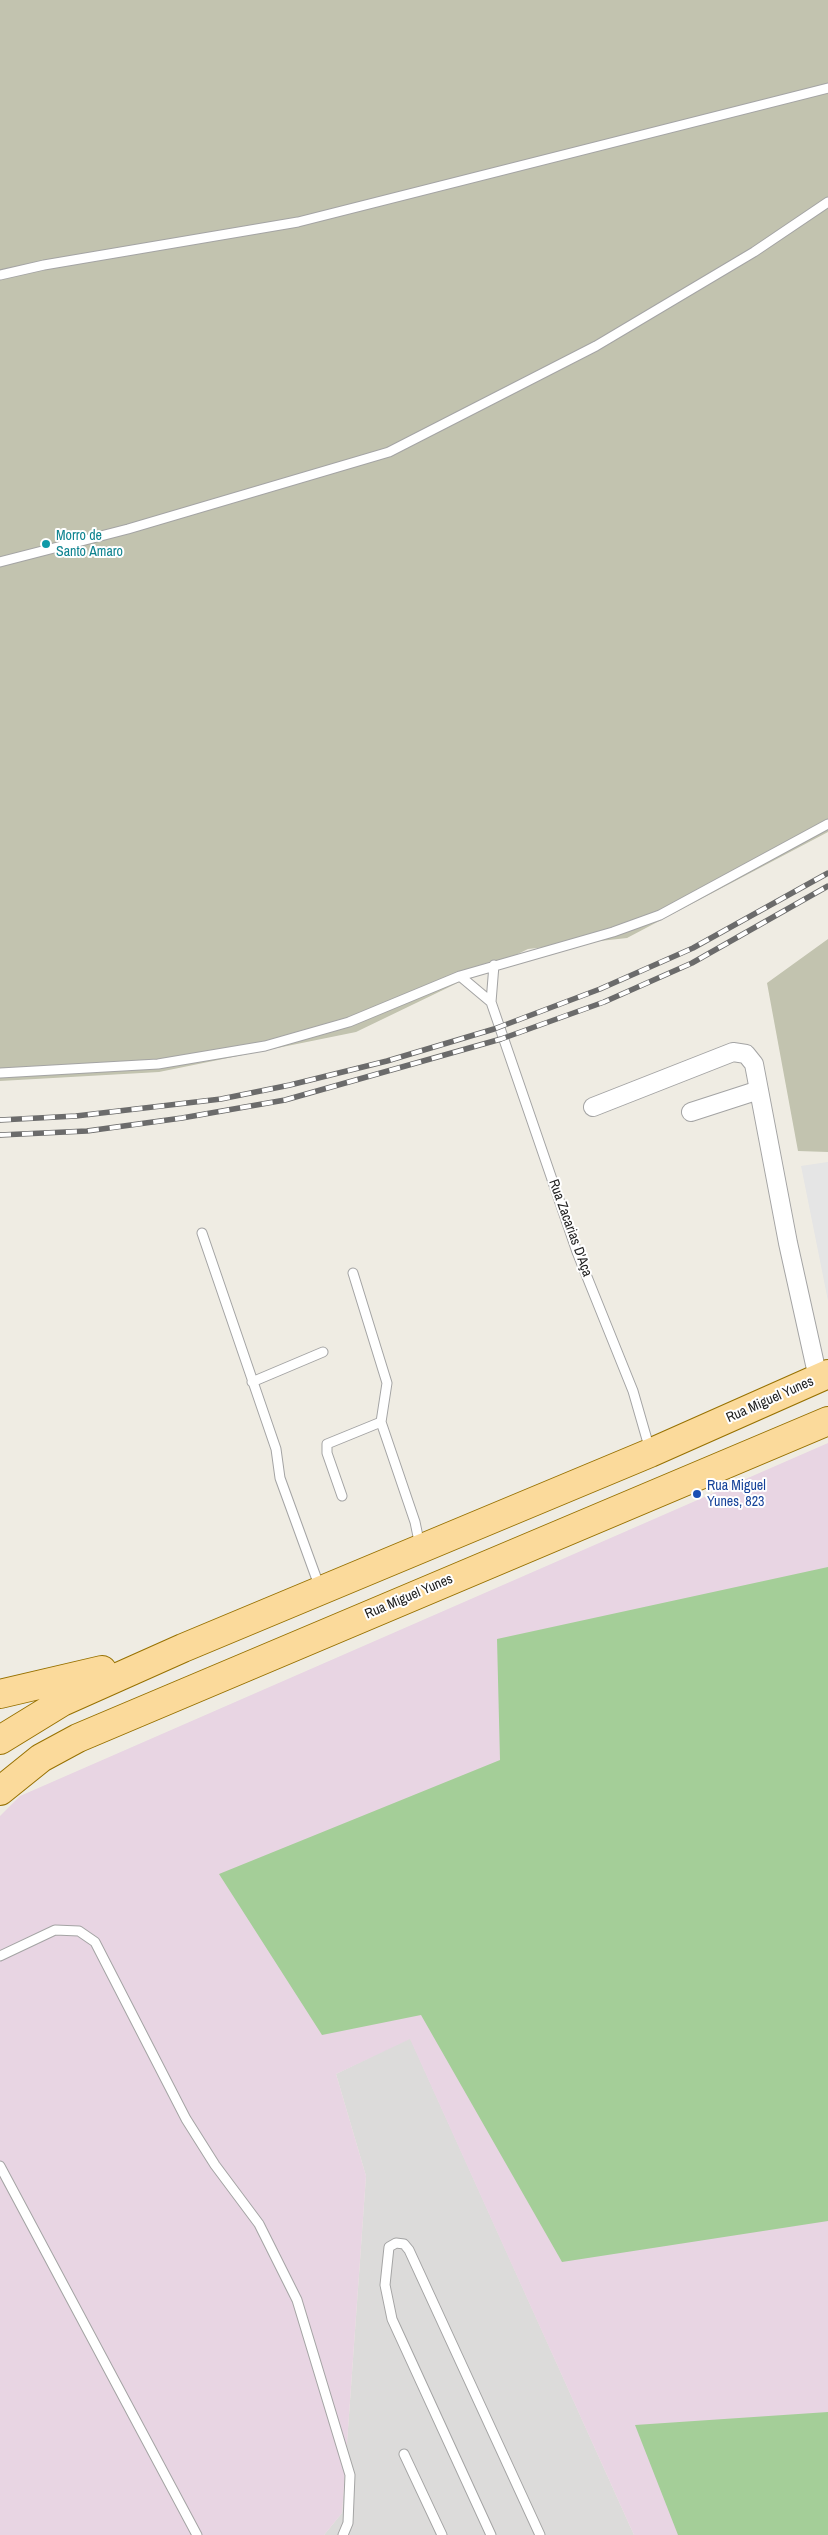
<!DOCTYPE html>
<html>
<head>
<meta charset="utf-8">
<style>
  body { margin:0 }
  canvas { display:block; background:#efece3 }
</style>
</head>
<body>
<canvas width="828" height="2535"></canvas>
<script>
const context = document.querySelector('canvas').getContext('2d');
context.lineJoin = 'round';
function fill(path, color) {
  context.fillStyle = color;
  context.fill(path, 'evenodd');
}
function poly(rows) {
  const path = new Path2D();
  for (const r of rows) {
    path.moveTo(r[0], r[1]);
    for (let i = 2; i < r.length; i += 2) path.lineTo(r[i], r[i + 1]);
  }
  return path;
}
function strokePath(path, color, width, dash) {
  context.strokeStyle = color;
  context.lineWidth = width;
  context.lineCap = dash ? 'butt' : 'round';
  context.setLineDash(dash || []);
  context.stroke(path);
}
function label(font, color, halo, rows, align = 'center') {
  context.font = font + ' "Archivo Narrow",sans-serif';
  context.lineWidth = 4;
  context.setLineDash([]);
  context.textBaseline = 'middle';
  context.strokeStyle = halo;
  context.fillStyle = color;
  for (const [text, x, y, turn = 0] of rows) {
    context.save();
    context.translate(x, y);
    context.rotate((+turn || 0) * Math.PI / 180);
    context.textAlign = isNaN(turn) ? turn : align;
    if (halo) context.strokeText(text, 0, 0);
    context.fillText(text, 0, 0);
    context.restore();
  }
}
fill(poly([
  [410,2038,634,2535,324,2535,342,2513,366,2176,336,2074]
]), '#dcdbda');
fill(poly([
  [828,1443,828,2535,634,2535,410,2039,336,2074,366,2176,342,2513,324,2535,0,2535,0,1816,20,1796]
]), '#e8d5e3');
fill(poly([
  [0,0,828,0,828,832,627,938,528,949,356,1032,159,1072,0,1081],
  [828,939,828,1152,798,1151,767,983]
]), '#c2c3af');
fill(poly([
  [828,1567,828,2221,562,2262,421,2015,322,2035,219,1874,500,1760,497,1639],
  [828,2412,828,2535,678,2535,635,2425]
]), '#a4ce98');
fill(poly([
  [828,1162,828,1301,801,1166]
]), '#e5e5e5');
const service = poly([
  [0,275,44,265,298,222,828,88],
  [0,562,128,529,389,452,596,346,754,252,828,202],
  [494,965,491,1002,577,1252,633,1391,650,1450],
  [460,976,491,1002],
  [0,1073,158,1064,265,1046,349,1022,460,976,613,932,660,915,828,824],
  [202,1233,276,1449,280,1478,320,1588],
  [353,1273,387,1383,381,1422,415,1522,420,1546],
  [252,1382,323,1352],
  [342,1496,327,1453,327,1444,381,1422],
  [0,1956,55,1930,79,1931,95,1942,186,2119,215,2165,259,2224,297,2300,350,2475,348,2523,343,2535],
  [0,2166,197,2535],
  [404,2454,442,2535],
  [491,2535,392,2319,385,2285,389,2247,396,2243,404,2244,409,2250,540,2535]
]);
const minor = poly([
  [593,1107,733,1052,746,1054,754,1064,788,1243,818,1378],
  [691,1112,759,1090]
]);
const primary = poly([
  [0,1694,102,1670],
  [0,1740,62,1702,183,1648,650,1453,828,1374],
  [0,1791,41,1758,78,1738,828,1421]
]);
strokePath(service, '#a4a4a4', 11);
strokePath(minor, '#a4a4a4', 20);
strokePath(primary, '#977100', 30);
strokePath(service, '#fff', 9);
strokePath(minor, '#fff', 18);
strokePath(primary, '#fbda9b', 28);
const rail = poly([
  [0,1120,76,1116,221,1099,290,1085,387,1061,494,1029,600,989,693,948,828,873],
  [0,1135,87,1131,182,1118,285,1100,501,1039,604,1002,692,963,828,886]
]);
strokePath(rail, '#6b6b6b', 5.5);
strokePath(rail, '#fff', 4, [11]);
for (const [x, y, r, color] of [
  [46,544,5,"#0f9aa8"],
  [697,1494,5,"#1a4fb4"]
]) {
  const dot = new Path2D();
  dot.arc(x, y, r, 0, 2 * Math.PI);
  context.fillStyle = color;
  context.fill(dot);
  strokePath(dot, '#fff', 2);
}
label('14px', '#0d838f', '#fff', [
  ["Morro de",56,536],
  ["Santo Amaro",56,552]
], 'left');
label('14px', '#1d1d1d', '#fff', [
  ["Rua Zacarias D'Aça",570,1228,70],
  ["Rua Miguel Yunes",770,1400,-24],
  ["Rua Miguel Yunes",409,1597,-23]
]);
label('14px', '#164399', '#fff', [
  ["Rua Miguel",707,1486],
  ["Yunes, 823",707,1502]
], 'left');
</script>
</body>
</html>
